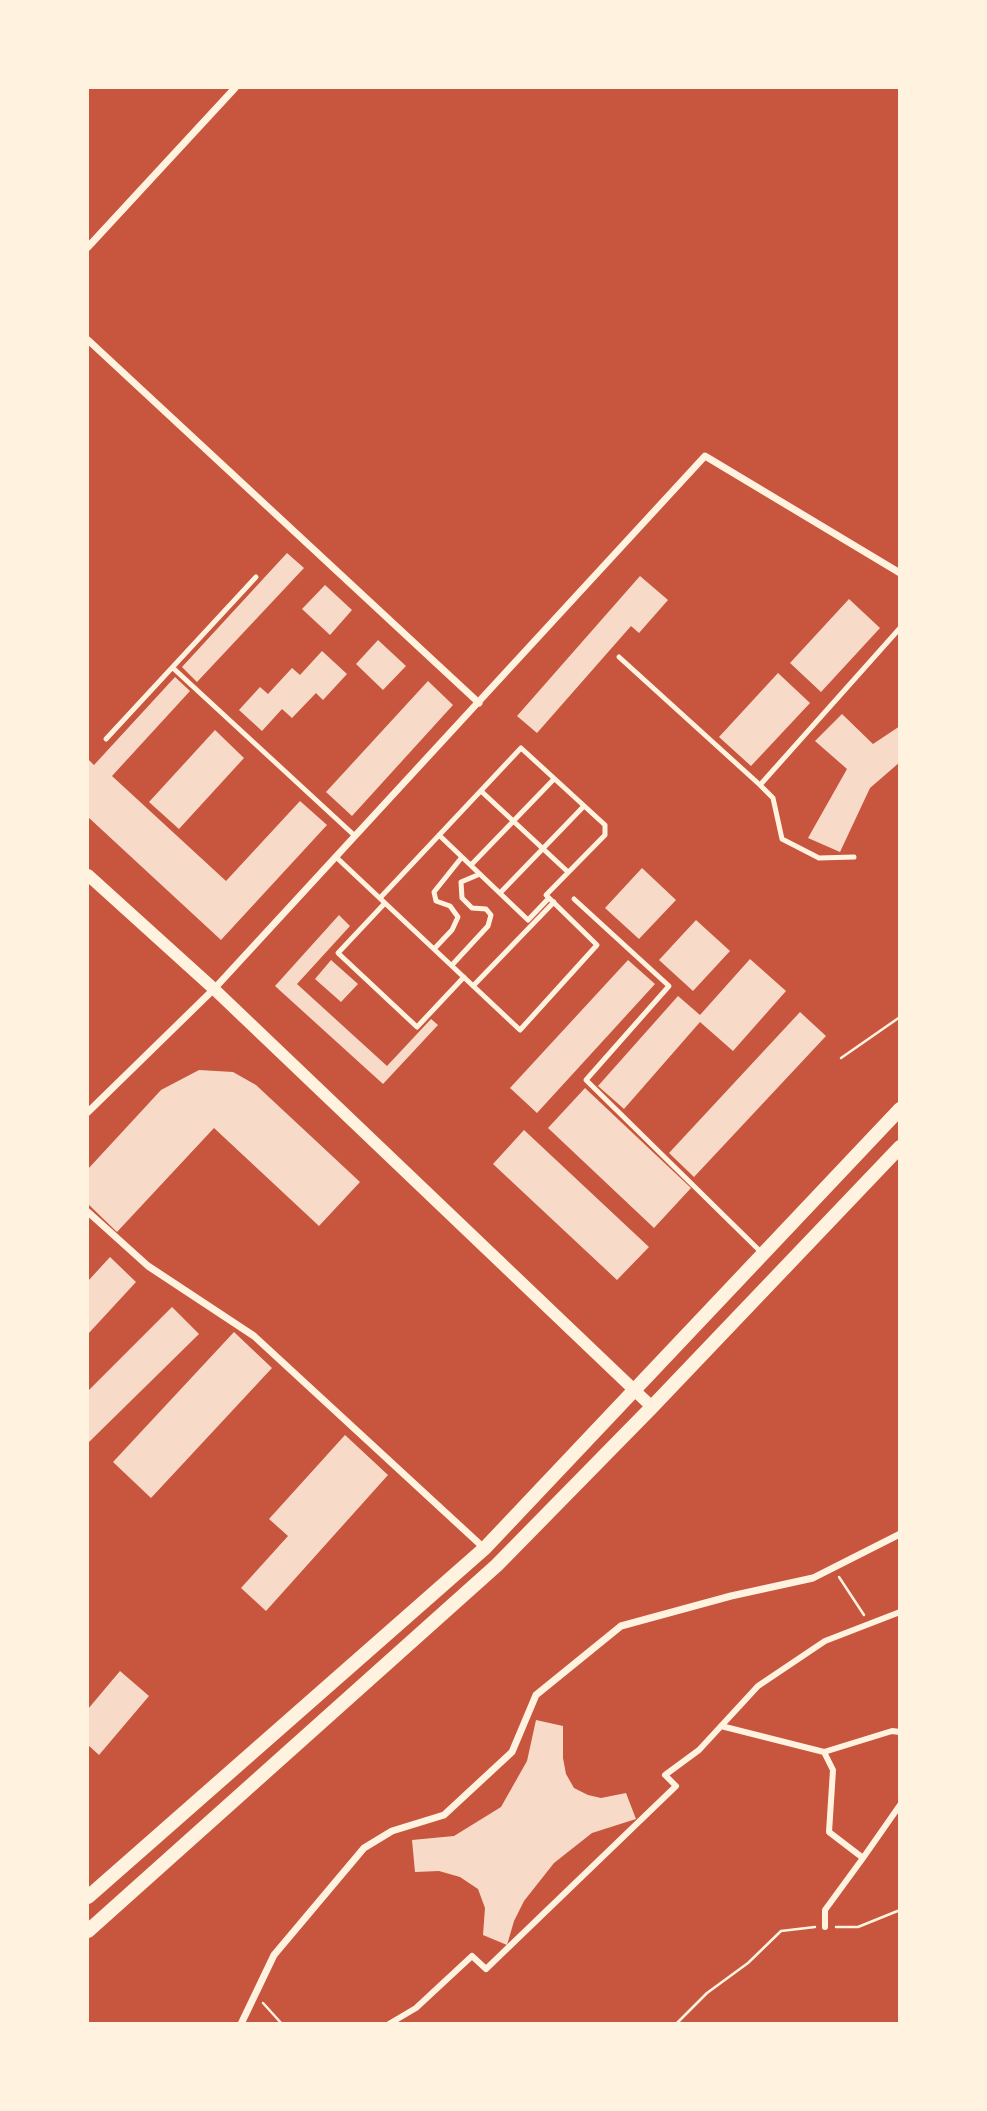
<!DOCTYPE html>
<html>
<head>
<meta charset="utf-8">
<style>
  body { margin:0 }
  #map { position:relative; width:987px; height:2111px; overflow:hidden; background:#c8553d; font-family:Ubuntu,sans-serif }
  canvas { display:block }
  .frame { position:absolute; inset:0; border:89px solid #fff3e0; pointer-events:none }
</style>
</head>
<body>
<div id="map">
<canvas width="987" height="2111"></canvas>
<div class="frame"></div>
</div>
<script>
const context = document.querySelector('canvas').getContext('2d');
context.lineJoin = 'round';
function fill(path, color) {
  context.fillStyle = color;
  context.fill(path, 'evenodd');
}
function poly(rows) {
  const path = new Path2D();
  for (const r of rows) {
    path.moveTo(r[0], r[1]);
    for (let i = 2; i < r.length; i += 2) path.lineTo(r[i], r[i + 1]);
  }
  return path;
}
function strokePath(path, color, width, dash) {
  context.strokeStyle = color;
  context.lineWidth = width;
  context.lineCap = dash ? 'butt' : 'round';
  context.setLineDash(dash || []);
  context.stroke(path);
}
fill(poly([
  [287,553,304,568,197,682,182,667],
  [640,576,668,600,639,633,631,626,537,733,517,716],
  [325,585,352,610,330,635,302,609],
  [849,599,880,628,821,692,790,663],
  [378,640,406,666,383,690,356,664],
  [322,651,347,674,323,700,316,693,292,718,282,709,262,731,239,710,260,687,268,694,292,668,300,675],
  [778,673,810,703,751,766,719,737],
  [175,677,190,691,112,776,226,881,300,801,327,825,221,940,88,817,88,759,94,765],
  [428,681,453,705,352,816,326,792],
  [842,714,873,744,900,726,900,762,870,788,840,852,808,838,847,769,815,741],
  [215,730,244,758,179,829,149,802],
  [642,868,676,900,639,939,605,908],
  [339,915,350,926,297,984,387,1066,431,1019,438,1025,383,1084,275,986],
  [696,920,730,951,693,991,659,960],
  [750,959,786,991,733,1051,700,1022,624,1109,598,1086,678,996,700,1015],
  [331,960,358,984,341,1002,315,979],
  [628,960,655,984,537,1113,510,1088],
  [800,1012,826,1036,694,1177,669,1153],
  [199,1070,233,1072,256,1085,360,1182,319,1226,214,1128,117,1232,88,1204,88,1169,161,1090],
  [585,1088,691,1188,654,1228,548,1128],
  [524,1130,649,1247,617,1280,493,1164],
  [110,1257,136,1282,88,1334,88,1281],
  [172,1307,199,1334,88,1443,88,1391],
  [234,1332,272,1368,151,1498,113,1462],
  [345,1435,388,1475,266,1611,241,1588,288,1536,269,1519],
  [120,1671,149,1696,99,1755,88,1745,88,1709],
  [536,1720,563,1726,563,1758,566,1774,574,1788,588,1795,601,1798,626,1793,636,1819,592,1833,554,1863,524,1901,514,1921,507,1945,483,1935,485,1908,478,1889,460,1877,439,1871,415,1872,412,1840,454,1836,501,1807,527,1761]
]), '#f7dbc8');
strokePath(poly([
  [841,1058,900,1017],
  [839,1577,864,1615],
  [836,1927,858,1927,900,1910],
  [263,2003,282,2024],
  [676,2024,707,1993,748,1963,781,1931,815,1927]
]), '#fff3e0', 2.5);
strokePath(poly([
  [619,657,760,785,900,628],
  [173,668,355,836],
  [106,739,256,577],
  [760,785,773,798,782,839,819,858,854,857],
  [481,791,568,872],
  [439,835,462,857],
  [336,857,520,1030,597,945,546,895,605,835,605,825,521,748,380,898],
  [471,865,554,779],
  [500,893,584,806],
  [574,899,669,986,586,1080,763,1254],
  [385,903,338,953,417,1027,464,977],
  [434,949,452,930,458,917,450,906,436,901,434,892,462,857,528,920,549,898],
  [452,965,488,926,491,915,486,909,472,908,462,898,461,882,480,874],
  [473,986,554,902]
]), '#fff3e0', 5);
strokePath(poly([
  [721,1726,824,1752,833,1770,829,1832,863,1858,900,1805],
  [824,1752,892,1731,900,1732],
  [825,1927,825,1910,863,1858],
  [389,2024,416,2008,472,1956,486,1969,676,1786,665,1775,699,1750,758,1686,825,1641,900,1612]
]), '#fff3e0', 6);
strokePath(poly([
  [88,247,235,88],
  [88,340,479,703],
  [88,1112,214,989,705,456,900,573],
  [88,1212,148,1266,254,1336,484,1548],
  [241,2024,274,1955,364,1848,392,1831,444,1815,512,1752,536,1695,621,1626,731,1596,813,1578,900,1534]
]), '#fff3e0', 7);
strokePath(poly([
  [88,875,214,989,652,1407]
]), '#fff3e0', 12);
strokePath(poly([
  [88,1897,485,1548,900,1109],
  [88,1931,497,1565,652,1407,900,1147]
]), '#fff3e0', 14);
</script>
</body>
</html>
